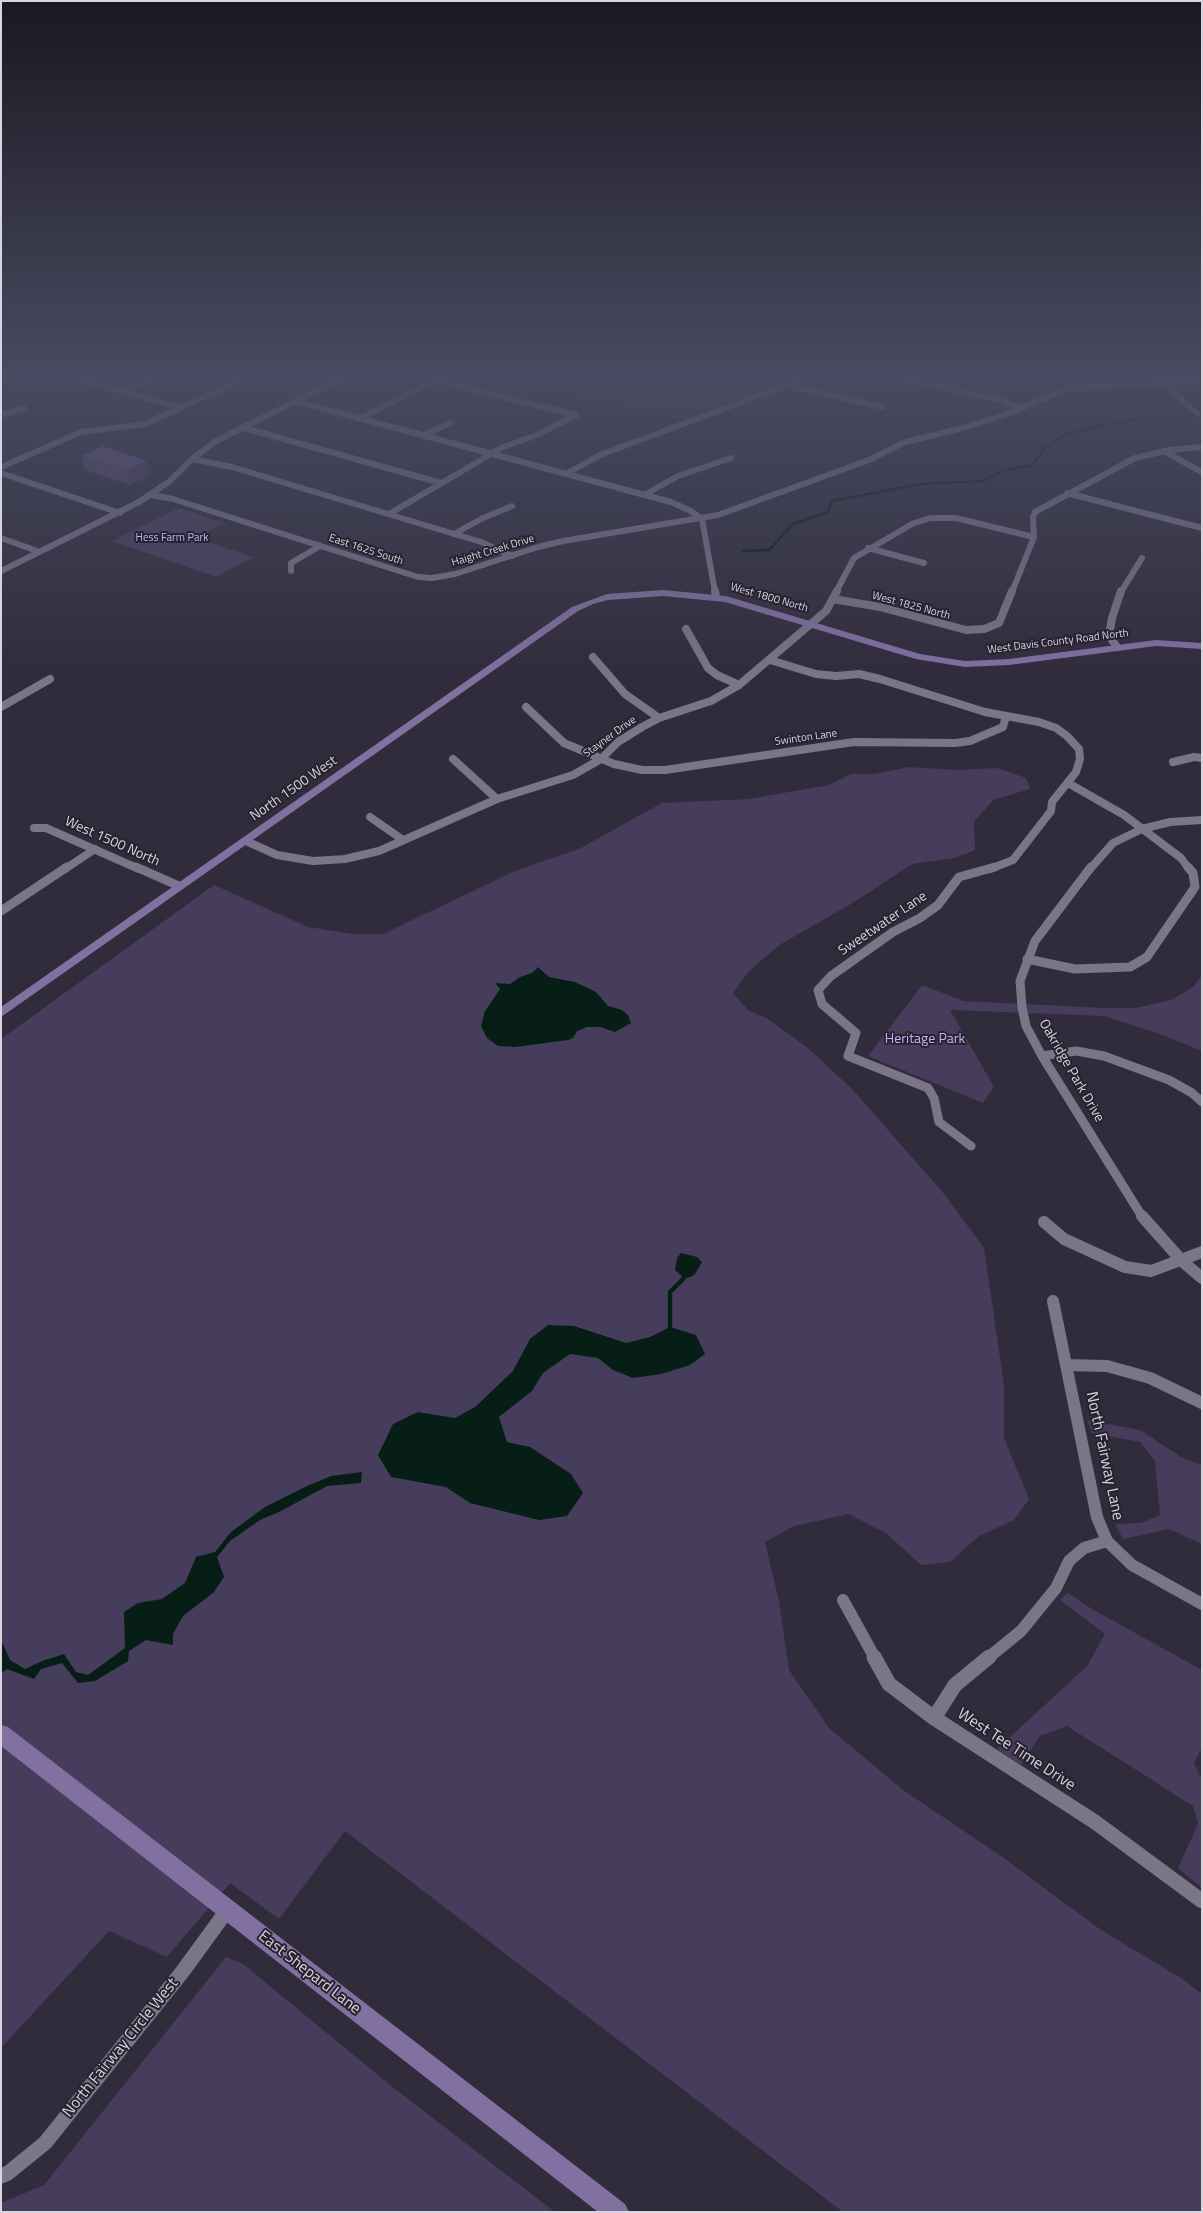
<!DOCTYPE html>
<html>
<head>
<meta charset="utf-8">
<style>
  body { margin:0 }
  #map { position:relative; width:1203px; height:2213px; overflow:hidden; background:#312c3c; font-family:"Titillium Web",sans-serif }
  canvas { display:block }
  .frame { position:absolute; inset:0; border:2px solid #d8d5df; pointer-events:none }
</style>
</head>
<body>
<div id="map">
<canvas width="1203" height="2213"></canvas>
<div class="frame"></div>
</div>
<script>
const context = document.querySelector('canvas').getContext('2d');
context.lineJoin = 'round';
function fill(path, color) {
  context.fillStyle = color;
  context.fill(path, 'evenodd');
}
function poly(rows) {
  const path = new Path2D();
  for (const r of rows) {
    path.moveTo(r[0], r[1]);
    for (let i = 2; i < r.length; i += 2) path.lineTo(r[i], r[i + 1]);
  }
  return path;
}
function strokePath(path, color, width, dash) {
  context.strokeStyle = color;
  context.lineWidth = width;
  context.lineCap = dash ? 'butt' : 'round';
  context.setLineDash(dash || []);
  context.stroke(path);
}
function label(font, color, halo, rows, align = 'center') {
  context.font = font + ' "Titillium Web",sans-serif';
  context.lineWidth = 4;
  context.setLineDash([]);
  context.textBaseline = 'middle';
  context.strokeStyle = halo;
  context.fillStyle = color;
  for (const [text, x, y, turn = 0] of rows) {
    context.save();
    context.translate(x, y);
    context.rotate((+turn || 0) * Math.PI / 180);
    context.textAlign = isNaN(turn) ? turn : align;
    if (halo) context.strokeText(text, 0, 0);
    context.fillText(text, 0, 0);
    context.restore();
  }
}
fill(poly([
  [481,372,726,372,779,384,680,420]
]), '#3c354a');
fill(poly([
  [179,508,224,523,196,538,253,557,216,577,112,541],
  [909,767,958,770,997,768,1026,778,1030,789,993,800,974,822,975,850,955,858,912,864,856,901,781,944,749,971,733,993,748,1010,768,1019,808,1048,853,1090,945,1195,984,1248,1004,1385,1004,1438,1029,1499,1014,1520,979,1536,950,1562,921,1565,887,1534,849,1514,794,1526,765,1542,779,1601,789,1670,829,1728,903,1790,1001,1856,1101,1930,1181,1978,1202,1994,1202,2212,843,2212,345,1831,279,1919,230,1883,167,1957,109,1931,1,2048,1,1039,214,885,308,927,354,934,383,934,517,870,579,849,662,803,749,799,829,785,851,774,874,774],
  [1202,976,1202,1051,1160,1034,1104,1016,950,1010,994,1087,983,1103,868,1056,922,985,963,1001,1105,1008,1135,1008,1171,1000,1192,988],
  [1087,1420,1140,1430,1181,1457,1202,1465,1202,1544,1169,1529,1123,1539,1115,1524,1141,1523,1160,1515,1155,1461,1140,1442,1092,1433],
  [1068,1593,1092,1609,1202,1670,1202,1747,1194,1763,1202,1780,1202,1888,1178,1868,1198,1824,1193,1806,1067,1726,1040,1736,1021,1765,997,1749,1087,1666,1105,1634,1060,1600],
  [226,1957,243,1964,390,2085,555,2212,1,2212,1,2203,44,2185]
]), '#463c5b');
fill(poly([
  [538,967,549,977,575,982,596,992,608,1006,622,1010,628,1015,631,1023,615,1032,600,1027,587,1027,577,1031,573,1038,568,1040,515,1047,498,1046,487,1038,481,1026,485,1011,500,989,495,983,510,984,520,977,532,973],
  [681,1253,697,1257,702,1262,695,1274,691,1277,684,1278,675,1270,677,1258],
  [548,1325,574,1326,626,1343,650,1337,670,1327,696,1335,705,1354,690,1365,661,1374,633,1378,613,1370,598,1358,570,1354,543,1373,532,1391,499,1417,507,1442,530,1447,571,1474,583,1493,567,1516,539,1520,470,1503,446,1487,391,1477,378,1455,393,1424,418,1412,455,1418,475,1407,513,1371,530,1339],
  [362,1472,361,1483,327,1486,281,1511,260,1520,230,1541,217,1557,224,1577,214,1592,183,1616,173,1634,173,1645,146,1640,129,1651,128,1661,95,1681,78,1683,62,1663,41,1669,34,1679,7,1669,1,1673,1,1640,10,1660,25,1669,42,1661,64,1654,76,1672,88,1675,125,1648,124,1612,138,1603,162,1599,185,1583,196,1557,215,1552,231,1532,265,1507,307,1486,331,1476]
]), '#071e16');
strokePath(poly([
  [743,551,769,550,793,524,828,512,832,501,921,484,983,481,1005,470,1033,465,1044,449,1062,436,1088,428,1154,416]
]), '#071e16', 2.5);
strokePath(poly([
  [670,1327,670,1292,684,1278]
]), '#071e16', 4.5);
strokePath(poly([
  [54,372,181,408],
  [873,372,996,399,1021,408],
  [787,385,883,407],
  [951,389,959,382,964,372],
  [123,391,167,372],
  [295,401,671,502,691,511,702,519,715,592],
  [1,415,24,408],
  [361,418,436,380,576,415],
  [241,427,441,483],
  [424,435,450,423],
  [1164,451,1202,472],
  [192,459,232,467,481,542,512,556],
  [1,467,81,432,145,424,259,372],
  [1,473,120,513],
  [566,474,600,455,787,385,797,379,800,372],
  [1067,493,1202,528],
  [151,495,173,499,418,577,432,578,455,574,538,547,563,541,718,515,869,460,905,442,963,428,1010,413,1068,388,1202,381],
  [644,495,678,476,731,458],
  [389,514,503,447,537,435,576,415],
  [454,534,481,519,512,506],
  [1,538,40,552],
  [868,548,924,563],
  [1,571,139,502,170,481,192,459,216,441,354,372],
  [291,571,291,563,320,546],
  [836,592,854,558,912,524,930,518,956,518,1034,537],
  [1012,592,1034,537,1033,517,1035,512,1135,458,1169,450,1202,447],
  [1121,592,1142,558]
]), '#7a7587', 6);
strokePath(poly([
  [715,591,716,597],
  [833,599,880,607,966,630,984,629,999,623,1012,591],
  [686,629,708,668,717,675,739,685],
  [1117,647,1109,636,1112,618,1121,591],
  [593,657,625,694,659,718],
  [770,660,816,674,836,676,859,674,880,679,985,712,1039,722,1056,728,1067,736,1079,749,1080,759,1076,772,1052,802,1051,811,1013,860,990,869],
  [1,707,50,679],
  [526,707,564,743,614,764,642,770,665,770,854,742,955,743,970,741,1003,727,1006,716],
  [453,759,497,799],
  [1173,762,1194,757,1202,758],
  [1068,783,1124,815,1181,858,1189,869],
  [370,817,403,840],
  [34,828,46,828,139,869],
  [246,841,277,855,313,861,345,859,379,851,497,799,573,775,601,759,618,742,642,727,659,718,711,701,739,685,826,611,837,591],
  [65,869,95,849],
  [1090,869,1113,843,1142,829,1170,822,1202,820]
]), '#7a7587', 8);
strokePath(poly([
  [136,867,179,886],
  [1091,867,1035,941,1020,981,1022,1007,1026,1026,1042,1056,1143,1218],
  [1,911,67,867],
  [1027,959,1075,969,1130,967,1147,957,1195,887,1193,873,1188,867],
  [1042,1056,1076,1051,1104,1056,1169,1080,1192,1093,1202,1102],
  [971,1146,939,1122,934,1098,928,1088,848,1056,856,1033,822,1004,818,990,831,976,893,932,920,918,938,905,959,877,995,867]
]), '#7a7587', 9);
strokePath(poly([
  [1142,1216,1182,1261,1202,1278],
  [1044,1222,1064,1239,1125,1267,1151,1271,1202,1252],
  [1053,1301,1097,1517,1107,1541,1132,1565,1202,1604],
  [1066,1365,1107,1366,1150,1378,1202,1403],
  [843,1600,875,1658],
  [988,1658,1021,1631,1056,1588,1069,1561,1084,1548,1107,1541]
]), '#7a7587', 12);
strokePath(poly([
  [874,1657,889,1684,934,1718,1095,1822,1202,1901],
  [934,1718,955,1685,989,1657],
  [1,2176,8,2173,45,2143,183,1971,228,1909]
]), '#7a7587', 15);
fill(poly([
  [1146,372,1154,372,1202,414,1202,420,1146,372],
  [663,590,726,596,920,654,965,661,1009,659,1156,640,1202,643,1202,649,1156,646,1009,665,965,667,916,659,725,602,663,596,608,600,593,604,578,611,1,1017,1,1007,572,607,607,594,663,590],
  [1,1725,8,1727,625,2204,629,2212,598,2212,1,1746,1,1725]
]), '#8270a1');
fill(poly([
  [82,456,150,475,130,485,85,470]
]), '#534570');
fill(poly([
  [147,461,150,475,130,485,127,470]
]), '#44385b');
const building = poly([
  [103,446,147,461,127,470,82,456,103,446]
]);
fill(building, '#615082');
strokePath(building, '#44385b', 1);
const sky = context.createLinearGradient(0, 0, 0, 682);
sky.addColorStop(0, '#1b1821');
sky.addColorStop(0.55, '#484b61');
sky.addColorStop(1, '#484b6100');
context.fillStyle = sky;
context.fillRect(0, 0, 1203, 682);
label('11px', '#c9b0fd', '#272331', [
  ["Hess Farm Park",172,538]
]);
label('11px', '#d8d5df', '#272331', [
  ["East 1625 South",366,550,18],
  ["Haight Creek Drive",493,551,-17],
  ["West 1800 North",769,598,16],
  ["West 1825 North",911,606,15],
  ["West Davis County Road North",1058,642,-7],
  ["Stayner Drive",610,737,-36],
  ["Swinton Lane",806,738,-8]
]);
label('14px', '#d8d5df', '#272331', [
  ["North 1500 West",294,789,-35],
  ["West 1500 North",112,842,24],
  ["Sweetwater Lane",883,924,-34],
  ["Oakridge Park Drive",1071,1071,60]
]);
label('14px', '#c9b0fd', '#272331', [
  ["Heritage Park",925,1040]
]);
label('16px', '#d8d5df', '#272331', [
  ["North Fairway Lane",1104,1456,78],
  ["West Tee Time Drive",1016,1750,33],
  ["East Shepard Lane",309,1973,38],
  ["North Fairway Circle West",121,2048,-51]
]);
</script>
</body>
</html>
